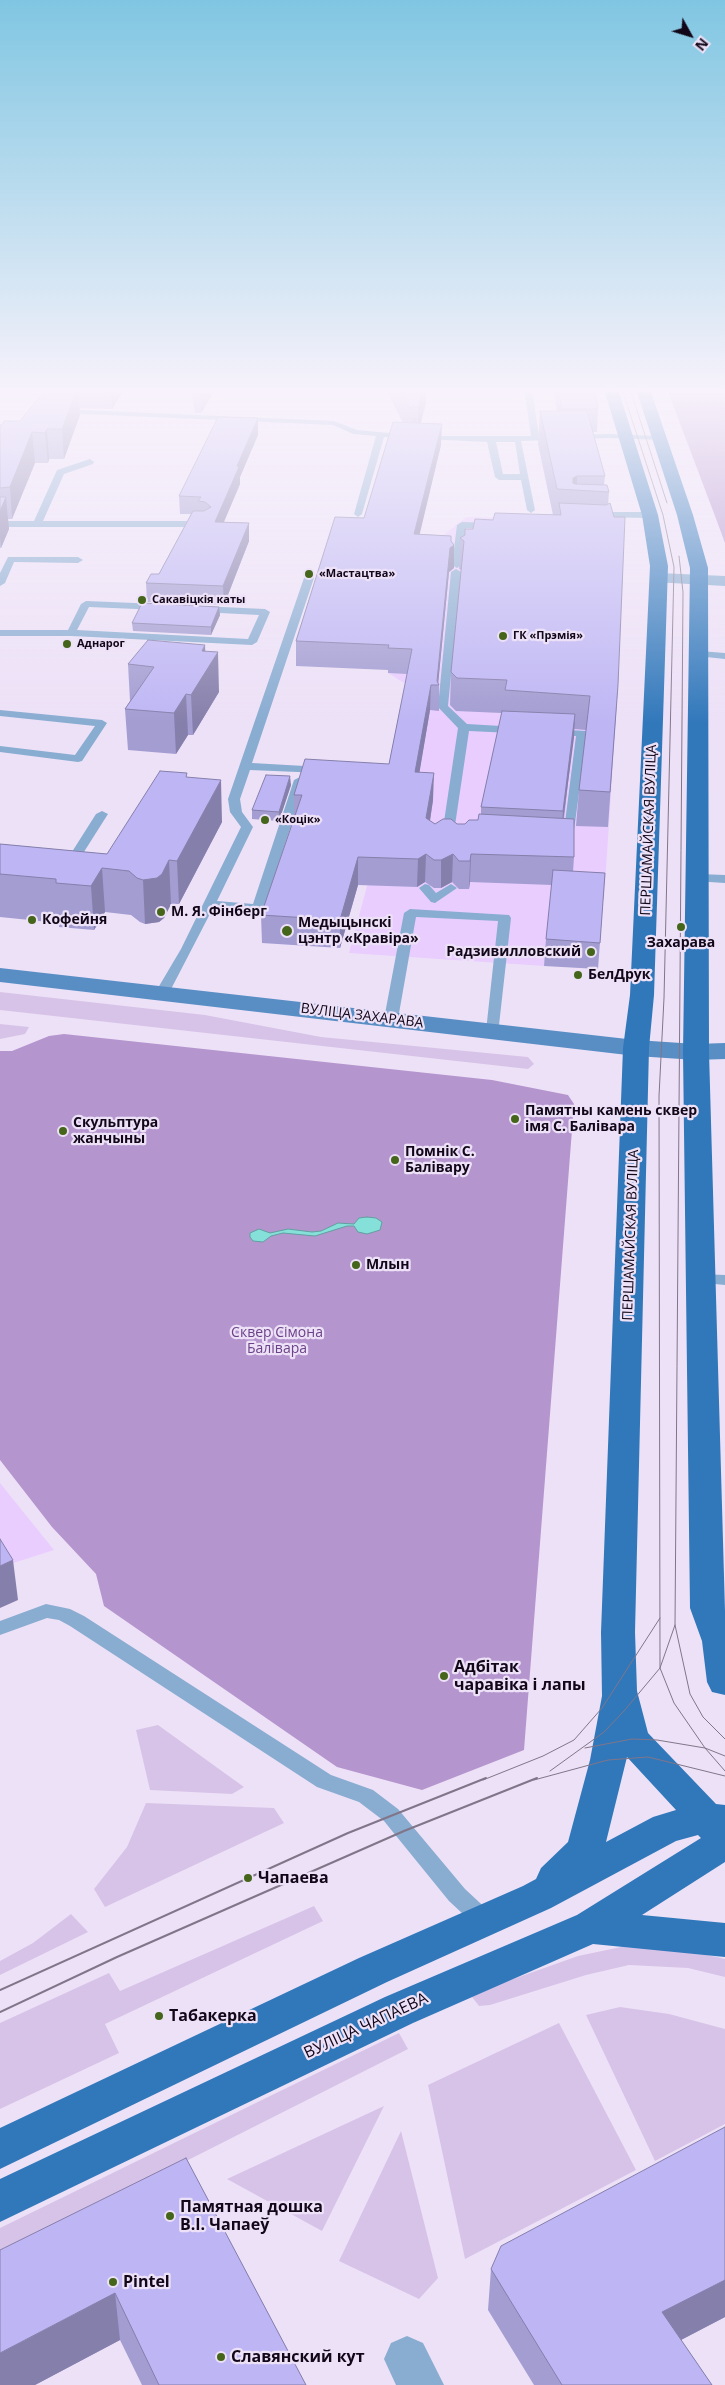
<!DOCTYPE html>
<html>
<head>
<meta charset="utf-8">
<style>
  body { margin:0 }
  #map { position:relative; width:725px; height:2385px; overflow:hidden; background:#ede1f7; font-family:"Open Sans",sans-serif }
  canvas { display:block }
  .north { position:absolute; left:665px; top:10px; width:50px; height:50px; -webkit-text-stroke:4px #ede1f7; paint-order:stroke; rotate:129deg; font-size:14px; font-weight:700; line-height:20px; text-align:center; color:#110719 }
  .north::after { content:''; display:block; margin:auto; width:18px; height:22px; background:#110719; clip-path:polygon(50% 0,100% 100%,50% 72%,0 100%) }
</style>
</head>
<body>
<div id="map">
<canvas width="725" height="2385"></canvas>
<div class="north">N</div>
</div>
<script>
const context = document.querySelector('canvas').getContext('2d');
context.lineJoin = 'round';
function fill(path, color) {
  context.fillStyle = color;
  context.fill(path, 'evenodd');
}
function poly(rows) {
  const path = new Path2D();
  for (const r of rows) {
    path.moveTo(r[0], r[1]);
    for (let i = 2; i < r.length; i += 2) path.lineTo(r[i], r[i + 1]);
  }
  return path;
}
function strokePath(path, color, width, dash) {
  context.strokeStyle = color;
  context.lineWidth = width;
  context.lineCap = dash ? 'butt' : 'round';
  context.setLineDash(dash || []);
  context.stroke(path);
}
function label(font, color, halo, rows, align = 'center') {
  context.font = font + ' "Open Sans",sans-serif';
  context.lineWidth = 4.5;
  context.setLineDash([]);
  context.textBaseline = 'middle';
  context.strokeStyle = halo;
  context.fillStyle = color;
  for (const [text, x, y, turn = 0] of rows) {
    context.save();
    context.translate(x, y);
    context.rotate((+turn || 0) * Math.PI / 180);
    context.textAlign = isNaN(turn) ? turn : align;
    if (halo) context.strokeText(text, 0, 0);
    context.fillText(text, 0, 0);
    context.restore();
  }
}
fill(poly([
  [466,517,623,520,616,718,604,899,552,896,544,966,349,953,381,834,409,686,388,673,415,558],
  [0,1483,54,1550,4,1566,0,1563]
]), '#e9cdff');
fill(poly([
  [0,992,205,1015,321,1037,528,1057,534,1064,528,1069,0,1010],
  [0,1024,29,1027,25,1034,0,1039],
  [158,1725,244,1787,232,1794,150,1790,136,1730],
  [146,1803,274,1808,284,1823,105,1907,94,1889,127,1847],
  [314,1906,323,1921,105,2024,119,2053,0,2109,0,2023,109,1973,120,1991],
  [71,1914,88,1932,0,1975,0,1961,33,1943],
  [621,1947,663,1948,695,1952,725,1959,725,1977,688,1968,629,1965,586,1975,490,2005,479,2006,472,1997,502,1983,578,1956],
  [620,2007,669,2014,725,2029,725,2124,655,2161,586,2015],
  [559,2023,636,2170,465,2259,428,2085],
  [399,2033,408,2049,0,2255,0,2228],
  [384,2106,322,2231,227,2179],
  [401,2131,438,2278,419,2299,339,2261]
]), '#d8c3e8');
fill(poly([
  [667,389,725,389,725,543,715,516],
  [64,1034,492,1080,568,1095,574,1104,524,1750,422,1790,337,1767,104,1606,96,1574,52,1527,0,1460,0,1051,12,1051,49,1036]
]), '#b595ce');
const water = poly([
  [367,1217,376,1218,382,1222,380,1230,367,1234,358,1232,354,1226,347,1226,315,1236,283,1233,271,1236,263,1242,253,1241,250,1237,250,1233,259,1229,270,1233,288,1229,312,1232,321,1231,338,1223,354,1224,359,1218,367,1217]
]);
fill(water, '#85e0da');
strokePath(water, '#629fa0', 1);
fill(poly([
  [524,389,532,389,539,436,609,434,661,436,665,438,661,440,609,438,521,441,535,510,531,513,527,510,521,480,499,480,495,477,487,442,384,437,362,514,358,517,354,514,376,436,353,434,333,425,60,413,56,411,60,409,334,421,357,430,424,436,531,436,524,389],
  [496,442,515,442,520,474,503,474,496,442],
  [90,459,94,462,93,464,64,474,43,521,205,521,210,524,205,527,0,527,0,521,34,521,57,470,90,459],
  [594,512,650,512,654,515,650,518,591,517,591,513,594,512],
  [462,522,493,523,498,526,493,529,466,528,462,565,457,568,452,565,457,525,462,522],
  [8,557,78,557,83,560,78,563,14,562,5,583,0,586,0,573,8,557],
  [456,569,461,572,448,706,467,724,586,731,587,733,572,845,448,839,442,835,458,728,438,707,451,572,456,569],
  [469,731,576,736,563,838,454,832,469,731],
  [309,575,314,578,252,763,322,767,328,770,322,773,250,770,240,799,242,812,253,827,217,901,253,904,294,780,300,777,306,780,264,908,258,912,213,908,169,993,167,996,157,996,155,993,181,949,241,827,230,812,228,799,304,578,309,575],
  [86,601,160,604,165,607,160,610,89,607,77,630,248,639,259,615,200,612,195,609,200,606,265,609,270,612,257,642,252,645,71,636,0,636,0,630,68,630,81,604,86,601],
  [700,651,725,653,725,659,696,656,696,652,700,651],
  [0,710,102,720,107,723,82,761,78,762,0,752,0,746,75,755,95,726,0,716,0,710],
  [102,811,108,814,75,866,73,869,65,869,63,866,96,814,102,811],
  [698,874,725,875,725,883,694,881,692,878,698,874],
  [425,884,429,885,436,893,451,884,457,888,435,903,431,902,419,888,425,884],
  [410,909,509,915,511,918,498,1034,493,1035,486,1031,498,921,416,917,398,1019,391,1023,386,1022,384,1019,404,913,410,909],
  [700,1274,725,1275,725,1285,694,1282,692,1279,694,1276,700,1274],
  [46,1604,70,1609,84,1616,331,1775,373,1790,398,1809,465,1889,493,1915,496,1921,493,1927,485,1930,477,1927,449,1901,384,1821,359,1802,317,1787,70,1626,59,1620,47,1618,0,1635,0,1621,46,1604]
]), '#89acd1');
fill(poly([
  [407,2336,423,2343,444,2385,396,2385,384,2359,391,2343,407,2336]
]), '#89acd1');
fill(poly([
  [659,573,725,576,725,586,653,582,650,578,653,574,659,573]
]), '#89acd1');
fill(poly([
  [0,968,636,1040,696,1044,725,1043,725,1059,696,1060,636,1056,0,982,0,968]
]), '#598ec5');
fill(poly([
  [604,389,618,389,658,515,668,566,654,995,649,1048,635,1632,637,1691,648,1733,716,1804,725,1805,725,1862,642,1915,725,1923,725,1957,593,1944,413,2023,0,2222,0,2179,385,1997,577,1915,701,1838,698,1835,676,1841,551,1908,387,1982,0,2169,0,2128,359,1958,523,1886,536,1879,541,1868,568,1842,590,1760,602,1696,601,1632,623,1048,630,995,650,566,642,515,604,389],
  [627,1757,676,1810,653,1817,606,1842,627,1757],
  [636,389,650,389,693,515,708,568,709,1052,725,1611,725,1695,712,1692,707,1682,702,1641,690,1608,683,1052,690,568,677,515,636,389]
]), '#3178bb');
strokePath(poly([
  [622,389,663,515,674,567,664,998,659,1096,660,1668,674,1703,705,1748,725,1771],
  [630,389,667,503],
  [679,556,683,592,675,1625,690,1694,703,1717,725,1739],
  [585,1748,632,1739,657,1740,705,1748,725,1756],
  [550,1771,604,1732,624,1711,660,1668,675,1625],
  [483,1780,543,1756,574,1740,602,1708,660,1618],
  [534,1780,608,1760,648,1757,725,1776]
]), '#807589', 1);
strokePath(poly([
  [0,1990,348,1833,486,1778],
  [0,2012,117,1957,404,1831,537,1778]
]), '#807589', 2);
fill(poly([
  [46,389,125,389,112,409,80,408,80,415,64,459,49,459,48,463,35,463,12,519,8,519,9,529,1,548,0,548,0,425,20,421],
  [191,389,216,389,201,413,195,413],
  [386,389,426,389,426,403,420,423,441,445,419,534,451,536,451,542,454,545,454,568,449,572,438,684,439,685,439,711,430,710,419,773,433,800,430,821,435,824,465,824,478,820,481,814,481,807,502,713,456,711,450,705,451,672,461,570,459,569,460,538,473,529,493,520,553,515,538,444,540,411,557,411,553,389,594,389,598,409,597,432,593,432,605,476,604,485,609,492,608,504,618,685,608,827,576,826,579,790,586,730,574,729,564,819,574,857,573,872,605,873,598,969,544,966,546,939,552,885,470,882,469,889,459,889,452,882,441,888,434,888,425,882,417,887,358,885,340,948,262,943,261,915,294,818,294,795,389,764,407,674,388,673,388,670,296,666,296,641,364,518,403,423],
  [258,418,258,435,240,477,240,484,224,522,249,523,249,541,224,605,147,602,146,583,159,574,191,514,180,514,179,496],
  [219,607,220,615,211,635,133,631,132,623],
  [206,651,219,692,193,735,188,735,176,754,128,750,125,709,130,701,128,664],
  [188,777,222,822,179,904,171,904,164,918,159,922,145,924,140,922,131,915,105,912,94,930,59,927,59,923,0,917,0,844,107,854],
  [291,785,279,821,252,819,252,810],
  [725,2127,725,2317,681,2340,712,2385,534,2385,488,2310,491,2269],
  [186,2158,306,2385,142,2385,120,2340,35,2385]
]), '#a39dd2');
fill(poly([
  [77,389,78,389,80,415,64,459,62,429],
  [113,389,125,389,112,409,111,392],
  [200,389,216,389,201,413],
  [423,389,426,389,426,403,418,434,418,407],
  [258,418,258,435,240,477,240,484,216,540,215,522,237,466],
  [442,424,441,445,414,558,414,534],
  [47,429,49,459,48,463,45,433],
  [32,432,35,463,12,519,10,487],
  [577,476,577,490,573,490,573,478],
  [6,497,9,529,1,548,0,536,0,511],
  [249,523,249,541,224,605,223,586],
  [451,536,451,547,454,545,454,568,449,572,438,685,437,685],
  [219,607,220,615,211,635,211,627],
  [205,645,206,670,218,652,219,692,193,735,191,695,202,651],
  [431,685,430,710,415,799,415,772],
  [186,694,188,735,176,754,174,713],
  [575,714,574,738,561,836,563,811],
  [434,773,433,800,426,846,426,818],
  [290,776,291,785,279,821,279,812],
  [221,780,222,822,179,904,177,861],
  [426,854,425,882,417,887,418,859],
  [453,854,452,882,441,888,441,860],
  [471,854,470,882,469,889,470,861],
  [358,857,358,885,340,948,340,920],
  [169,860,171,904,164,918,159,922,145,924,143,880],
  [102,868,105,912,94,930,91,886],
  [13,1560,18,1600,0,1608,0,1566],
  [725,2280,725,2317,656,2353,662,2312],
  [115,2293,120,2340,35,2385,0,2385,0,2353]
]), '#857fab');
const building = poly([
  [46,389,77,389,62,429,47,429,45,433,32,432,10,487,0,488,0,425,2,425,4,421,20,421,46,389],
  [78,389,113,389,111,392,79,391,78,389],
  [400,389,423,389,418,407,409,407,400,389],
  [558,389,594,389,598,409,562,409,558,389],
  [540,411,587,411,605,476,577,476,573,478,573,483,575,484,607,485,609,492,557,489,540,411],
  [218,417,258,418,237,466,239,467,215,522,249,523,223,586,146,583,151,574,159,574,193,511,204,511,211,507,205,502,198,501,201,497,179,496,218,417],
  [413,419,416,419,415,423,442,424,414,534,451,536,451,541,454,545,450,548,437,681,439,685,431,685,415,772,434,773,426,818,435,824,443,819,451,819,457,824,465,824,469,820,478,820,479,814,574,819,574,857,471,854,470,861,459,861,453,854,441,860,434,860,426,854,418,859,358,857,340,920,261,915,302,795,294,795,305,759,389,764,412,649,388,648,389,645,296,641,335,517,364,518,393,422,415,423,413,419],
  [0,497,6,497,0,511,0,497],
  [559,503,606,505,610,503,614,517,625,517,618,685,610,792,579,790,590,696,505,690,507,680,457,678,451,672,464,541,460,538,465,535,465,529,473,529,475,519,493,520,495,513,561,515,559,503],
  [142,603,219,607,211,627,132,623,142,603],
  [148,640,205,645,202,651,218,652,191,695,186,694,174,713,125,709,154,667,128,664,148,640],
  [502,711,575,714,563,811,481,807,502,711],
  [160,771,187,773,186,777,221,780,177,861,169,860,162,874,157,878,143,880,137,878,129,871,102,868,91,886,56,883,56,879,0,874,0,844,107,854,160,771],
  [266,775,290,776,279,812,252,810,266,775],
  [553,870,605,873,600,943,546,939,553,870],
  [0,1539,13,1560,0,1566,0,1539],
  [725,2127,725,2280,662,2312,712,2385,562,2385,491,2269,501,2246,725,2127],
  [186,2158,306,2385,159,2385,115,2293,0,2353,0,2250,186,2158]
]);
fill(building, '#beb6f4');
strokePath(building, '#857fab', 1);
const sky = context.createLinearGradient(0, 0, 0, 723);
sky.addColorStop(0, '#80c6e2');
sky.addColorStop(0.54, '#f7f2fb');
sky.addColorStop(1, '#f7f2fb00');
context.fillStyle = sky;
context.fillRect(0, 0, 725, 723);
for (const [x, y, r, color] of [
  [309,574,5,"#44651a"],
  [142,600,5,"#44651a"],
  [503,636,5,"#44651a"],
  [67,644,5,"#44651a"],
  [265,820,5,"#44651a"],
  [161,912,5,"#44651a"],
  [32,920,5,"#44651a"],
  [681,927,5,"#44651a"],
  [287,931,6,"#44651a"],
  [591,952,5,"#44651a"],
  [578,975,5,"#44651a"],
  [515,1119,5,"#44651a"],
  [63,1131,5,"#44651a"],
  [395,1160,5,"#44651a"],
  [356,1265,5,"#44651a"],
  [444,1676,5,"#44651a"],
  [248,1878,5,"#44651a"],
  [159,2016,5,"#44651a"],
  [170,2216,5,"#44651a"],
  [113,2282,5,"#44651a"],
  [221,2357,5,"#44651a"]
]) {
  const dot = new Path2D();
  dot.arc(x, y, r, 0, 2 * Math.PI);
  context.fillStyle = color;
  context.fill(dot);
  strokePath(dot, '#ede1f7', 2);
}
label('bold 11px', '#110719', '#ede1f7', [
  ["«Мастацтва»",319,574],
  ["Сакавіцкія каты",152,600],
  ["ГК «Прэмія»",513,636],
  ["Аднарог",77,644],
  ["«Коцік»",275,820]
], 'left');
label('14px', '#110719', '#ede1f7', [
  ["ПЕРШАМАЙСКАЯ ВУЛІЦА",649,830,-88],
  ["ВУЛІЦА ЗАХАРАВА",362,1016,7],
  ["ПЕРШАМАЙСКАЯ ВУЛІЦА",631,1235,-88]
]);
label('bold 14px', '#110719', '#ede1f7', [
  ["М. Я. Фінберг",171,912],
  ["Кофейня",42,920],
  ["Медыцынскі",298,923],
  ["цэнтр «Кравіра»",298,939],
  ["Захарава",681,943,"center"],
  ["Радзивилловский",581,952,"right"],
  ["БелДрук",588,975],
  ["Памятны камень сквер",525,1111],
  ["імя С. Балівара",525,1127],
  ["Скульптура",73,1123],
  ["жанчыны",73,1139],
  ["Помнік С.",405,1152],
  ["Балівару",405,1168],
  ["Млын",366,1265]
], 'left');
label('14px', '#6b4288', '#ede1f7', [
  ["Сквер Сімона",277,1333],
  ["Балівара",277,1349]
]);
label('bold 16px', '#110719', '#ede1f7', [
  ["Адбітак",454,1667],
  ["чаравіка і лапы",454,1685],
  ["Чапаева",258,1878],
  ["Табакерка",169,2016],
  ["Памятная дошка",180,2207],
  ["В.І. Чапаеў",180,2225],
  ["Pintel",123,2282],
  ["Славянский кут",231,2357]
], 'left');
label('16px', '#110719', '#ede1f7', [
  ["ВУЛІЦА ЧАПАЕВА",366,2026,-25]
]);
</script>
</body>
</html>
